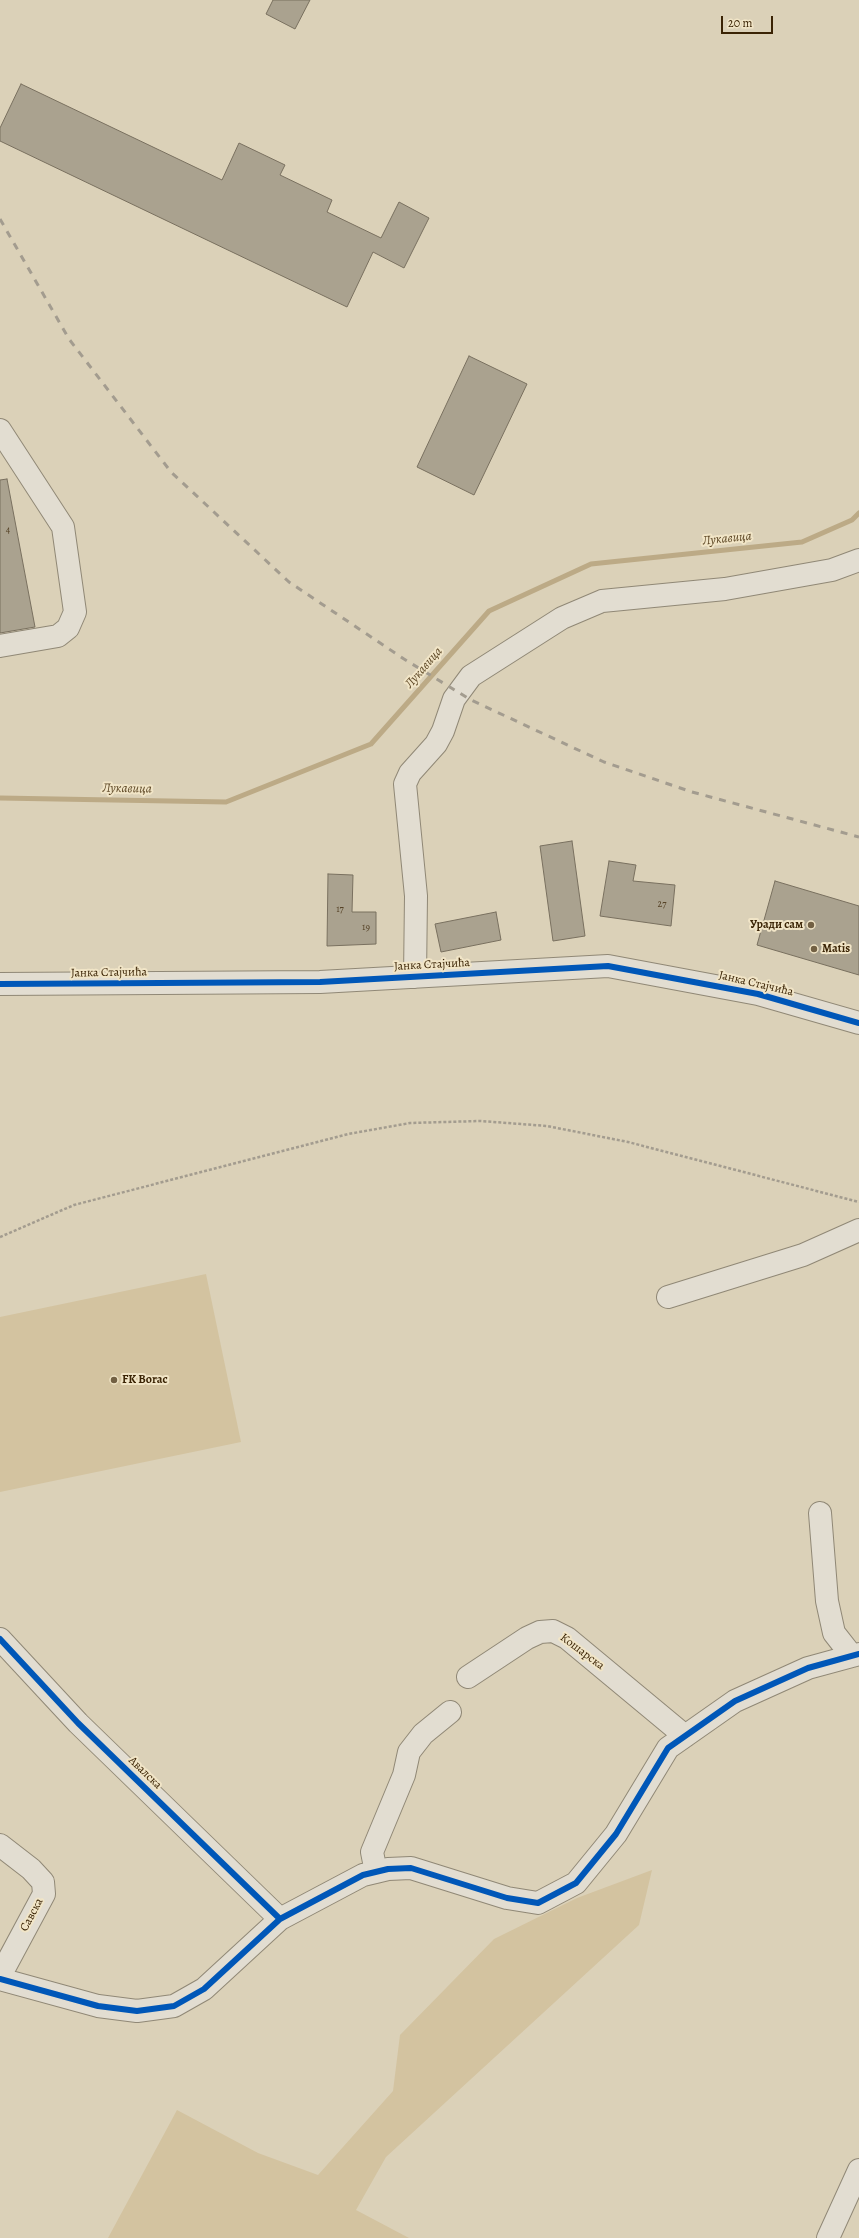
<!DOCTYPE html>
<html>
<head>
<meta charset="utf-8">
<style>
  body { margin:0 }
  #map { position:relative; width:859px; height:2238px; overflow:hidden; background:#dbd1b8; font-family:Alegreya,serif }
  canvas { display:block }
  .scale { position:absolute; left:721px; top:16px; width:52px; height:18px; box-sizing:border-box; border:2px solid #3a2304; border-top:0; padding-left:5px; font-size:12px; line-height:14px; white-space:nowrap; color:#3a2304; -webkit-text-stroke:3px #f1e5c7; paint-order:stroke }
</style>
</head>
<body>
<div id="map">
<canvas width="859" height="2238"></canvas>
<div class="scale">20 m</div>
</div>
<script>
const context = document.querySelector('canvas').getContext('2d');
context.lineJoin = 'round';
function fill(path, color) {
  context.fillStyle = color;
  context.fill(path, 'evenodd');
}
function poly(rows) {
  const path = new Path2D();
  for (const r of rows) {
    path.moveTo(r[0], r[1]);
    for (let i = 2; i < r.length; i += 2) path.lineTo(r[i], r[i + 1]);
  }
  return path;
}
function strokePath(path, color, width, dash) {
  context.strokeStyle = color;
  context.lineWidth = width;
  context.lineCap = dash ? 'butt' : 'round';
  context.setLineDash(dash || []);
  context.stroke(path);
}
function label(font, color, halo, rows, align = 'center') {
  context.font = font + ' Alegreya,serif';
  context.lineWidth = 4;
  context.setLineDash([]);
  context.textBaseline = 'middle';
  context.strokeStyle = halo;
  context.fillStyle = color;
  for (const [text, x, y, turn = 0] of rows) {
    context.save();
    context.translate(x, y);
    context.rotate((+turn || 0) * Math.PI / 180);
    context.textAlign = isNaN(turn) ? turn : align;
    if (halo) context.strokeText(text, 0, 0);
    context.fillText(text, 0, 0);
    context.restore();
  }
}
fill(poly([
  [206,1274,241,1442,0,1492,0,1317],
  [652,1870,639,1925,386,2157,356,2210,409,2238,108,2238,177,2110,258,2153,318,2175,393,2091,400,2035,494,1939,577,1898]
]), '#d3c3a0');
strokePath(poly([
  [0,798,226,802,371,744,489,611,591,564,802,542,852,520,859,513]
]), '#bcaa86', 5);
const building = poly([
  [273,0,310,0,295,29,266,14,273,0],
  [21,84,222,180,239,143,285,165,280,175,332,200,327,212,381,238,399,202,429,218,404,268,373,252,347,307,0,141,0,128,21,84],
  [469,356,527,384,474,495,417,467,469,356],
  [7,479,35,627,0,633,0,480,7,479],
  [572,841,585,936,553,941,540,846,572,841],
  [609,861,636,865,633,881,675,885,671,926,600,916,609,861],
  [328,874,353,875,352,912,376,912,376,944,327,946,328,874],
  [775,881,859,906,859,975,757,945,775,881],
  [496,912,501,940,441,952,435,924,496,912]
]);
fill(building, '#aaa28f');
strokePath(building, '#79705f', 1);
const minor = poly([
  [0,430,63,527,75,612,68,628,58,636,0,646],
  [415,977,416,896,405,784,410,773,436,744,443,731,454,699,471,676,562,618,602,601,725,589,832,570,859,560],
  [0,984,320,982,608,966,758,994,859,1023],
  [668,1297,803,1255,859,1230],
  [820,1513,827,1601,834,1633,852,1656],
  [0,1639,78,1723,280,1919],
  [468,1677,527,1638,540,1632,553,1631,567,1638,685,1736],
  [0,1845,31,1869,43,1882,44,1894,0,1976],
  [376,1872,372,1852,404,1775,409,1752,423,1734,450,1712],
  [0,1979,98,2006,137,2011,174,2006,204,1989,280,1919,363,1875,388,1869,411,1868,507,1898,538,1903,576,1883,616,1834,668,1748,735,1701,808,1668,859,1654],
  [828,2238,859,2170]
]);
strokePath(minor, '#908876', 24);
strokePath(poly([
  [0,1237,74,1205,348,1134,410,1123,480,1121,547,1126,628,1142,859,1202]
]), '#a39c8f', 2.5, [3, 2]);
strokePath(minor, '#e2ddd1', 22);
strokePath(poly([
  [0,219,69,339,171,472,289,582,404,659,471,700,604,762,692,792,859,837]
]), '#a39c8f', 3, [7, 7]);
strokePath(poly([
  [0,984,320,982,608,966,758,994,859,1023],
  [0,1639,78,1723,280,1919],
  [0,1979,98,2006,137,2011,174,2006,204,1989,280,1919,363,1875,388,1869,411,1868,507,1898,538,1903,576,1883,616,1834,668,1748,735,1701,808,1668,859,1654]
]), '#0057b8', 6);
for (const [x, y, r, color] of [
  [811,925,4,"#726043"],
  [814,949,4,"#726043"],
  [114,1380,4,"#726043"]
]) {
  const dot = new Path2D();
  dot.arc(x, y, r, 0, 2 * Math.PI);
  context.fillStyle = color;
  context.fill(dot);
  strokePath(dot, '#f1e5c7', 1.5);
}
label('10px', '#564327', null, [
  ["4",8,531],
  ["27",662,905],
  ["17",340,910],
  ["19",366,928]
]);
label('bold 12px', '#3a2304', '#f1e5c7', [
  ["Уради сам",803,925,"right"],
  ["Matis",822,949],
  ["FK Borac",122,1380]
], 'left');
label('12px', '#3a2304', '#f1e5c7', [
  ["Јанка Стајчића",432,965,-3],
  ["Јанка Стајчића",109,973,-1],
  ["Јанка Стајчића",756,984,13],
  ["Кошарска",582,1652,37],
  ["Авалска",145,1773,44],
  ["Савска",32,1915,-62]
]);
label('italic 13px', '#5d4725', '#f1e5c7', [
  ["Лукавица",727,539,-6],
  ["Лукавица",424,668,-49],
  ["Лукавица",127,789,1]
]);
</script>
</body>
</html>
